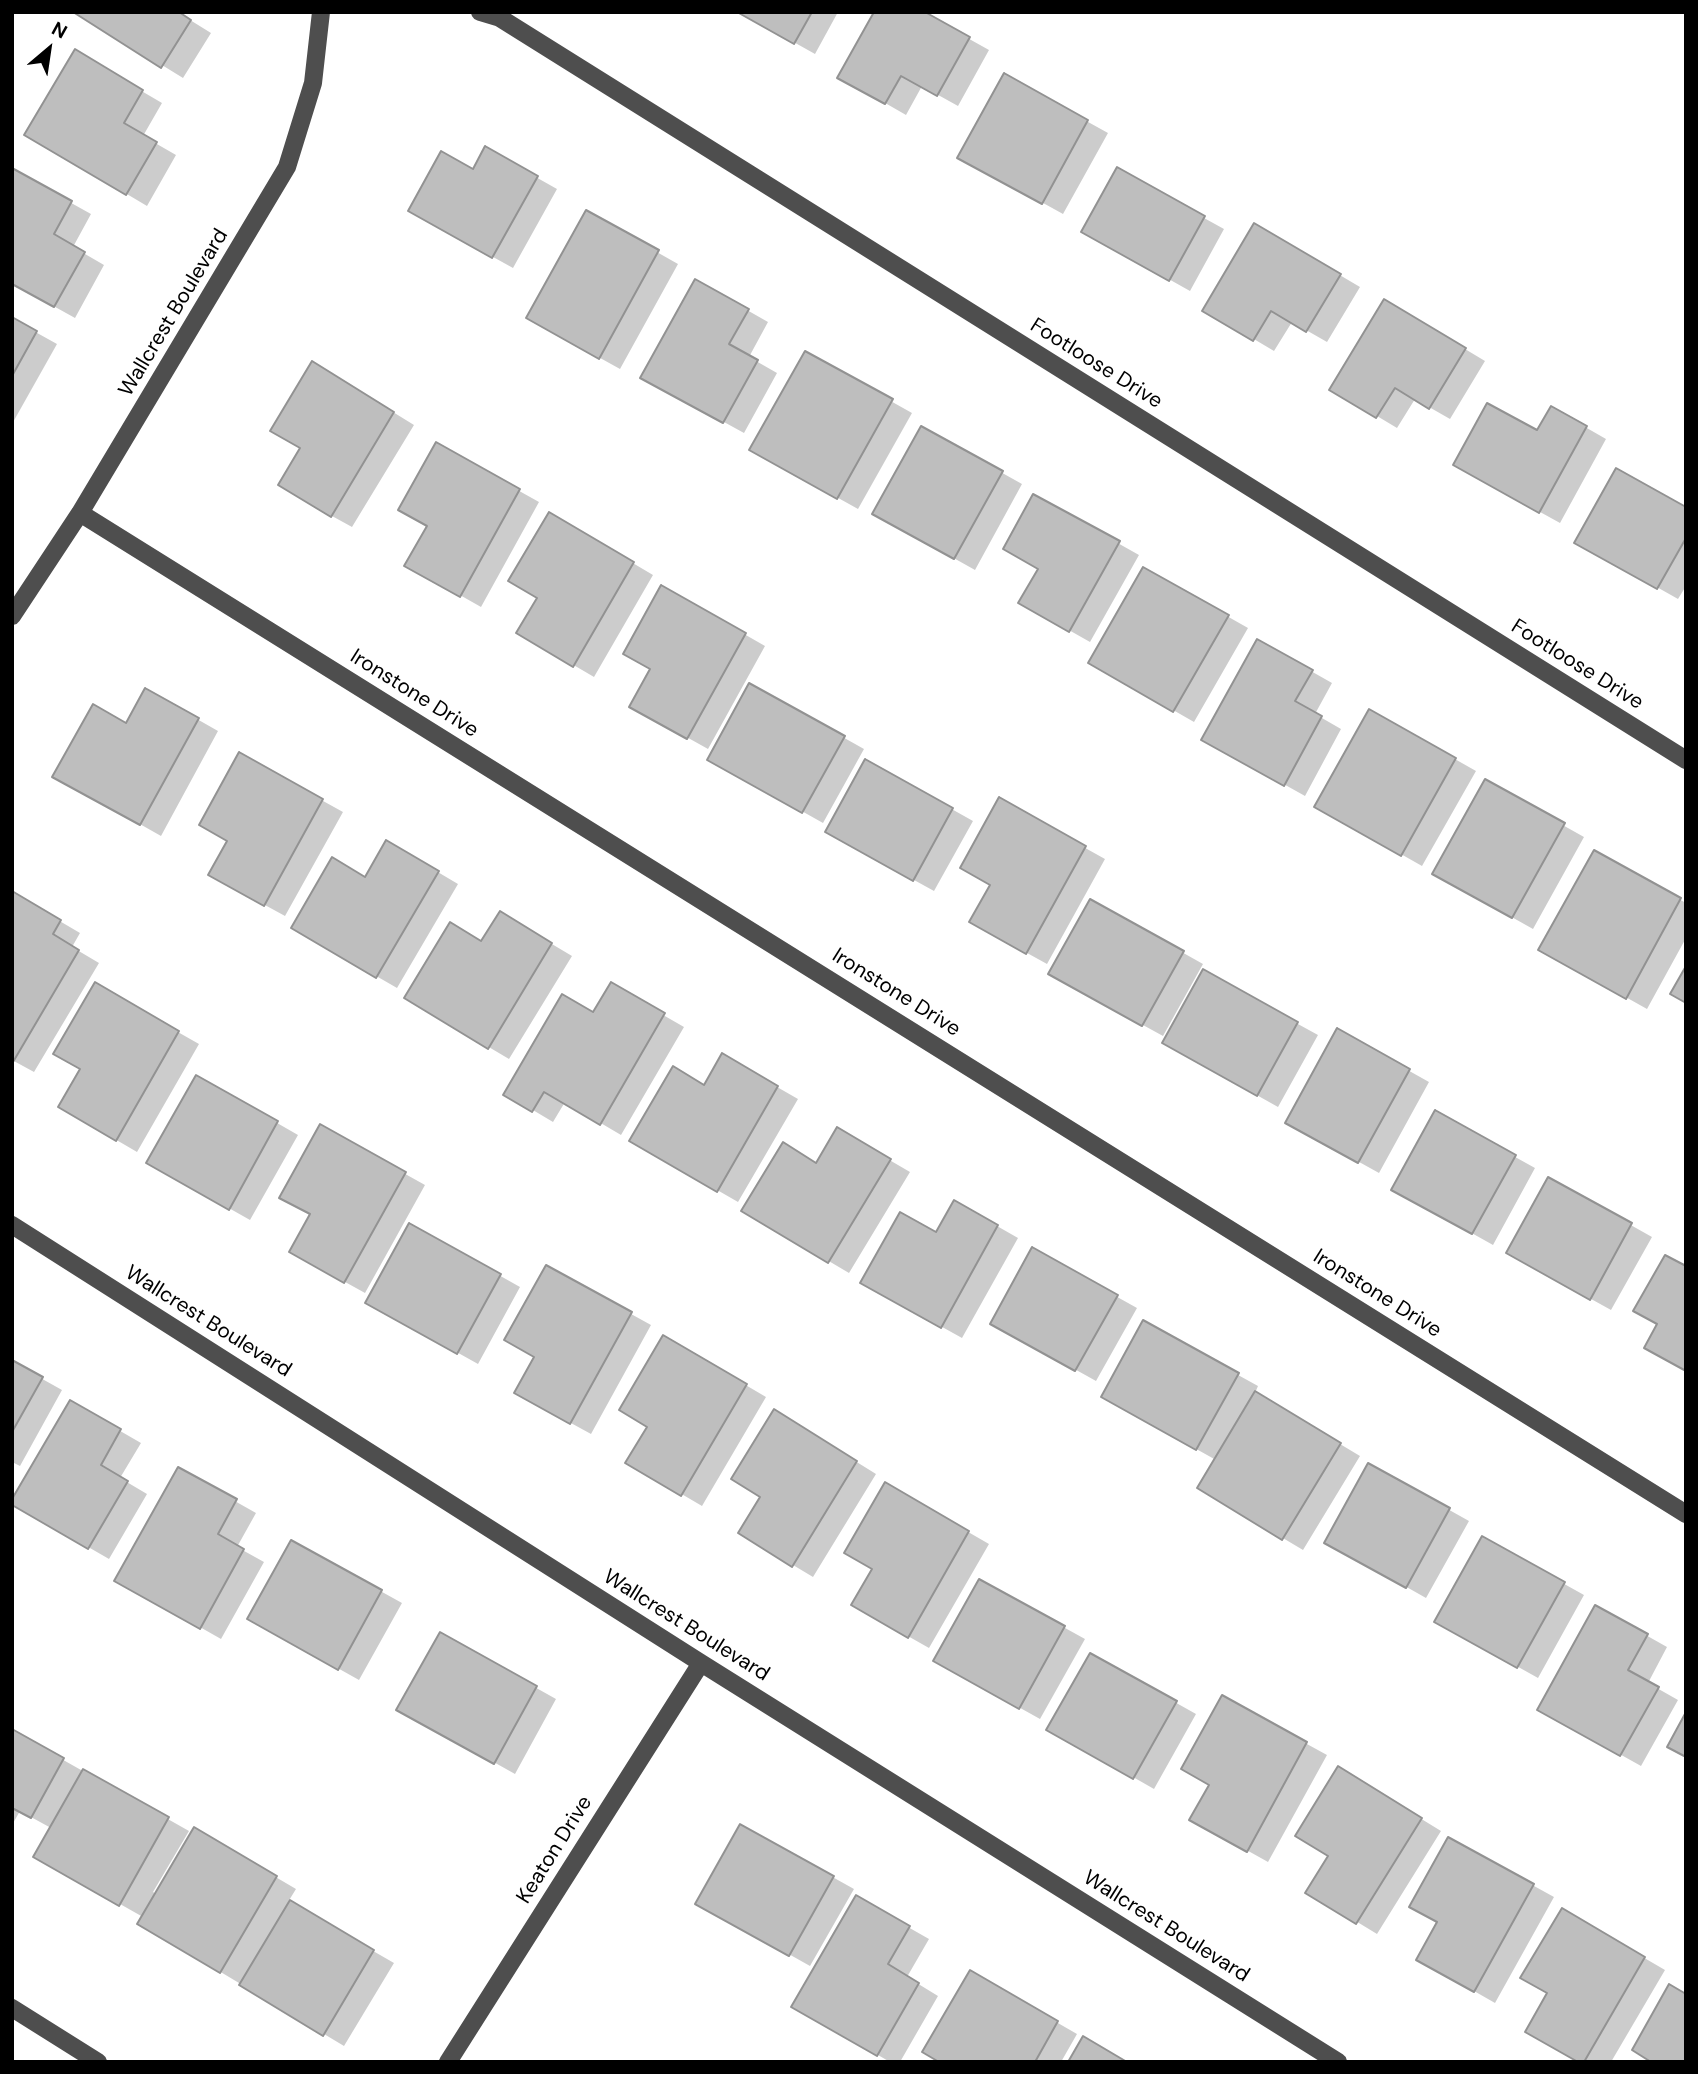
<!DOCTYPE html>
<html>
<head>
<meta charset="utf-8">
<style>
  body { margin:0 }
  #map { position:relative; width:1698px; height:2074px; overflow:hidden; background:#fff; font-family:"DM Sans",sans-serif }
  canvas { display:block }
  .frame { position:absolute; inset:0; border:14px solid #000; pointer-events:none }
  .north { position:absolute; left:14px; top:14px; width:70px; height:70px; -webkit-text-stroke:5px #fff; paint-order:stroke; rotate:29deg; font-size:19px; font-weight:700; line-height:28px; text-align:center; color:#000 }
  .north::after { content:''; display:block; margin:auto; width:24px; height:32px; background:#000; clip-path:polygon(50% 0,100% 100%,50% 72%,0 100%) }
</style>
</head>
<body>
<div id="map">
<canvas width="1698" height="2074"></canvas>
<div class="frame"></div>
<div class="north">N</div>
</div>
<script>
const context = document.querySelector('canvas').getContext('2d');
context.lineJoin = 'round';
function fill(path, color) {
  context.fillStyle = color;
  context.fill(path, 'evenodd');
}
function poly(rows) {
  const path = new Path2D();
  for (const r of rows) {
    path.moveTo(r[0], r[1]);
    for (let i = 2; i < r.length; i += 2) path.lineTo(r[i], r[i + 1]);
  }
  return path;
}
function strokePath(path, color, width, dash) {
  context.strokeStyle = color;
  context.lineWidth = width;
  context.lineCap = dash ? 'butt' : 'round';
  context.setLineDash(dash || []);
  context.stroke(path);
}
function label(font, color, halo, rows, align = 'center') {
  context.font = font + ' "DM Sans",sans-serif';
  context.lineWidth = 7;
  context.setLineDash([]);
  context.textBaseline = 'middle';
  context.strokeStyle = halo;
  context.fillStyle = color;
  for (const [text, x, y, turn = 0] of rows) {
    context.save();
    context.translate(x, y);
    context.rotate((+turn || 0) * Math.PI / 180);
    context.textAlign = isNaN(turn) ? turn : align;
    if (halo) context.strokeText(text, 0, 0);
    context.fillText(text, 0, 0);
    context.restore();
  }
}
fill(poly([
  [76,12,184,12,182,15,211,33,183,78],
  [740,12,838,12,815,54],
  [921,12,989,50,958,106,922,86,906,115,840,77],
  [75,52,162,103,143,136,176,155,147,206,26,134],
  [1005,76,1108,133,1063,214,960,157],
  [486,149,557,189,513,268,410,211,473,171],
  [12,170,91,214,73,247,104,265,75,318,12,283],
  [1117,170,1224,229,1190,291,1083,231],
  [586,212,678,264,620,369,528,318],
  [1255,225,1360,287,1327,342,1292,322,1274,351,1205,310],
  [696,281,768,322,749,357,777,373,744,433,642,377],
  [1405,313,1485,361,1450,419,1415,399,1397,428,1332,389],
  [12,319,57,344,12,424],
  [805,353,912,413,858,509,752,450],
  [333,375,414,425,352,527,332,516],
  [1552,408,1606,439,1560,523,1455,465,1538,433],
  [922,428,1022,484,975,570,875,514],
  [437,445,539,502,481,607,407,565,429,526],
  [1034,496,1139,555,1090,642,1021,603,1040,568],
  [1686,509,1686,586,1678,599,1577,542],
  [550,514,653,575,594,677,519,633,539,597],
  [1144,569,1248,628,1194,722,1091,663],
  [662,587,765,646,708,749,631,706,652,669],
  [1258,641,1332,683,1315,714,1341,729,1305,796,1203,739],
  [750,685,864,749,823,823,709,759],
  [146,690,218,731,161,836,55,776,127,725],
  [1370,711,1476,771,1422,866,1316,806],
  [240,755,343,812,285,916,210,875,230,840],
  [866,761,973,821,934,891,827,832],
  [1486,782,1584,837,1533,929,1435,874],
  [999,800,1105,859,1047,964,971,922,992,884],
  [387,842,458,884,397,988,293,928,366,879],
  [1594,852,1686,903,1686,938,1647,1009,1540,949],
  [12,893,80,933,72,947,99,963,34,1072,12,1060],
  [1091,901,1203,964,1163,1036,1050,974],
  [520,925,572,956,509,1059,406,998,482,943],
  [1203,972,1318,1035,1278,1107,1164,1043],
  [95,985,199,1044,137,1152,60,1107,82,1069],
  [611,985,684,1027,621,1135,565,1102,553,1122,506,1094,594,1014],
  [1338,1031,1429,1082,1379,1173,1287,1122],
  [723,1056,798,1099,738,1202,632,1141,705,1087],
  [197,1077,298,1135,250,1220,149,1163],
  [1436,1113,1535,1168,1493,1245,1393,1189],
  [321,1127,425,1185,365,1293,291,1252,312,1214],
  [838,1130,910,1172,849,1273,744,1211,817,1165],
  [1549,1179,1652,1237,1611,1310,1508,1253],
  [955,1202,1018,1238,962,1338,863,1283,937,1234],
  [410,1225,520,1287,478,1364,367,1302],
  [1033,1250,1137,1308,1096,1381,992,1323],
  [546,1267,651,1325,591,1434,516,1393,536,1357],
  [1144,1323,1258,1386,1255,1393,1360,1456,1303,1550,1199,1488,1216,1460,1103,1397],
  [664,1337,766,1397,702,1506,627,1462,649,1426],
  [12,1362,62,1390,20,1466,12,1462],
  [70,1402,141,1443,120,1478,147,1494,109,1559,12,1503],
  [794,1423,876,1474,813,1577,793,1565,762,1497],
  [1369,1465,1469,1521,1426,1598,1327,1542],
  [178,1469,256,1513,237,1547,264,1562,221,1639,117,1580],
  [885,1484,989,1544,929,1648,853,1605,874,1569],
  [1482,1538,1584,1595,1538,1678,1436,1621],
  [292,1542,402,1603,359,1680,250,1619],
  [980,1581,1085,1639,1040,1719,936,1661],
  [1596,1607,1667,1647,1648,1683,1678,1700,1641,1766,1539,1709],
  [440,1634,556,1699,515,1774,399,1709],
  [1091,1655,1196,1714,1154,1789,1049,1729],
  [1223,1698,1327,1755,1268,1862,1191,1819,1211,1784],
  [12,1731,189,1831,153,1892,156,1894,194,1829,296,1889,288,1902,394,1963,344,2046,139,1923,143,1917,35,1856,51,1828,20,1811,12,1825],
  [1358,1780,1441,1831,1377,1934,1308,1892,1330,1855],
  [741,1826,854,1889,810,1966,698,1903],
  [1449,1839,1554,1897,1495,2003,1418,1959,1439,1922],
  [857,1898,929,1939,907,1977,938,1996,900,2062,890,2062,794,2006],
  [1562,1910,1665,1970,1611,2062,1581,2062,1549,1993],
  [971,1973,1077,2034,1061,2062,942,2062]
]), '#0003');
const building = poly([
  [73,12,179,12,191,20,161,68,73,12],
  [737,12,812,12,794,44,737,12],
  [874,12,925,12,970,37,937,96,901,76,885,104,837,78,874,12],
  [75,49,143,90,124,123,157,142,126,195,24,135,75,49],
  [1004,73,1088,120,1042,204,957,158,1004,73],
  [485,146,538,176,492,258,408,211,441,151,473,169,485,146],
  [1117,167,1205,216,1169,281,1081,232,1117,167],
  [12,168,72,201,54,234,85,252,54,307,12,284,12,168],
  [586,210,659,250,599,359,526,318,586,210],
  [1254,223,1341,274,1306,332,1271,311,1253,341,1202,311,1254,223],
  [695,279,749,309,729,344,758,360,723,423,640,378,695,279],
  [1384,299,1466,348,1429,409,1395,388,1376,418,1329,390,1384,299],
  [12,317,37,331,12,376,12,317],
  [805,351,893,399,837,499,749,450,805,351],
  [312,361,394,412,331,517,278,485,300,448,270,431,312,361],
  [1487,403,1537,430,1551,406,1587,426,1539,513,1453,465,1487,403],
  [921,426,1003,471,954,559,872,514,921,426],
  [436,442,520,489,460,597,404,566,427,526,398,510,436,442],
  [1616,468,1686,507,1686,538,1657,589,1574,543,1616,468],
  [1033,494,1120,541,1069,632,1018,603,1038,569,1003,549,1033,494],
  [549,512,634,562,573,667,516,633,537,598,508,581,549,512],
  [1143,567,1229,615,1173,712,1088,663,1143,567],
  [661,585,746,633,687,739,629,707,650,669,623,654,661,585],
  [1257,639,1313,670,1295,701,1322,716,1284,786,1201,740,1257,639],
  [749,683,845,736,802,813,707,760,749,683],
  [145,688,199,718,140,825,52,777,93,704,126,723,145,688],
  [1369,709,1456,758,1401,856,1314,807,1369,709],
  [239,752,323,799,264,906,208,875,227,841,199,825,239,752],
  [865,759,953,808,913,881,825,832,865,759],
  [1485,779,1565,823,1512,918,1432,874,1485,779],
  [999,797,1086,846,1026,954,969,922,990,885,960,868,999,797],
  [386,840,439,871,376,978,291,928,332,857,365,877,386,840],
  [1594,850,1681,898,1626,999,1538,950,1594,850],
  [12,891,61,920,53,934,79,950,13,1062,12,891],
  [1090,899,1184,951,1142,1026,1048,974,1090,899],
  [500,911,552,943,488,1049,404,998,450,922,481,941,500,911],
  [1686,966,1686,1003,1670,994,1686,966],
  [1203,969,1298,1022,1257,1096,1162,1043,1203,969],
  [95,982,179,1031,116,1141,58,1107,80,1069,53,1054,95,982],
  [611,982,665,1013,600,1125,544,1092,532,1112,503,1095,562,994,593,1012,611,982],
  [1337,1028,1410,1069,1358,1163,1285,1123,1337,1028],
  [722,1053,778,1086,717,1192,629,1141,673,1066,704,1085,722,1053],
  [196,1075,278,1121,229,1210,146,1163,196,1075],
  [1435,1110,1516,1155,1472,1234,1391,1190,1435,1110],
  [320,1124,406,1172,344,1283,289,1252,310,1214,279,1198,320,1124],
  [837,1127,891,1159,828,1263,741,1211,783,1142,816,1163,837,1127],
  [1548,1177,1632,1223,1590,1300,1506,1253,1548,1177],
  [954,1200,998,1225,941,1328,860,1283,900,1212,936,1232,954,1200],
  [409,1223,501,1274,457,1354,365,1303,409,1223],
  [1032,1247,1118,1295,1075,1371,990,1324,1032,1247],
  [1665,1255,1686,1266,1686,1371,1644,1348,1657,1324,1633,1311,1665,1255],
  [546,1265,632,1312,570,1424,514,1393,534,1357,504,1340,546,1265],
  [1143,1320,1239,1373,1196,1450,1101,1397,1143,1320],
  [663,1335,747,1384,681,1496,625,1463,647,1427,619,1410,663,1335],
  [12,1360,43,1377,12,1432,12,1360],
  [1255,1391,1341,1443,1282,1540,1197,1488,1255,1391],
  [70,1400,121,1429,101,1465,128,1481,88,1549,12,1505,12,1499,70,1400],
  [774,1409,857,1461,792,1567,738,1533,760,1497,731,1479,774,1409],
  [1368,1463,1450,1508,1406,1588,1324,1543,1368,1463],
  [178,1467,237,1499,218,1534,244,1549,200,1629,114,1581,178,1467],
  [885,1482,969,1531,908,1638,851,1605,872,1569,844,1553,885,1482],
  [1482,1536,1565,1582,1517,1668,1434,1622,1482,1536],
  [291,1540,382,1590,338,1670,247,1619,291,1540],
  [979,1579,1065,1626,1019,1709,933,1661,979,1579],
  [1595,1605,1648,1634,1628,1670,1659,1687,1620,1756,1537,1710,1595,1605],
  [440,1632,537,1686,494,1764,396,1710,440,1632],
  [1090,1653,1177,1701,1133,1779,1046,1730,1090,1653],
  [1222,1695,1307,1742,1247,1852,1189,1820,1209,1785,1181,1769,1222,1695],
  [1686,1712,1686,1757,1667,1747,1686,1712],
  [12,1729,64,1758,31,1818,12,1808,12,1729],
  [1338,1766,1422,1818,1356,1924,1305,1893,1328,1856,1295,1836,1338,1766],
  [83,1769,169,1817,119,1906,33,1857,83,1769],
  [740,1824,834,1876,789,1956,695,1904,740,1824],
  [194,1827,277,1876,220,1973,137,1924,194,1827],
  [1448,1837,1534,1884,1474,1992,1416,1960,1437,1922,1409,1907,1448,1837],
  [856,1895,910,1926,888,1964,919,1983,877,2056,791,2007,856,1895],
  [290,1900,374,1950,323,2036,239,1985,290,1900],
  [1562,1908,1645,1957,1584,2062,1578,2062,1525,2032,1547,1993,1520,1978,1562,1908],
  [970,1970,1058,2021,1035,2062,939,2062,922,2052,970,1970],
  [1669,1984,1686,1994,1686,2062,1651,2062,1632,2050,1669,1984],
  [1083,2036,1127,2062,1068,2062,1083,2036]
]);
fill(building, '#bebebe');
strokePath(building, '#929292', 2);
strokePath(poly([
  [480,12,500,18,1686,760],
  [80,513,1686,1514],
  [12,616,80,513,287,167,313,83,321,12],
  [12,1225,701,1663,1338,2062],
  [12,2008,98,2062],
  [448,2062,701,1663]
]), '#4e4e4e', 18);
label('21px', '#000', '#fff', [
  ["Wallcrest Boulevard",174,313,-59],
  ["Footloose Drive",1096,364,32],
  ["Footloose Drive",1577,665,32],
  ["Ironstone Drive",414,694,32],
  ["Ironstone Drive",896,993,32],
  ["Ironstone Drive",1377,1294,32],
  ["Wallcrest Boulevard",208,1322,32],
  ["Wallcrest Boulevard",686,1626,32],
  ["Keaton Drive",555,1850,-58],
  ["Wallcrest Boulevard",1166,1927,32]
]);
</script>
</body>
</html>
